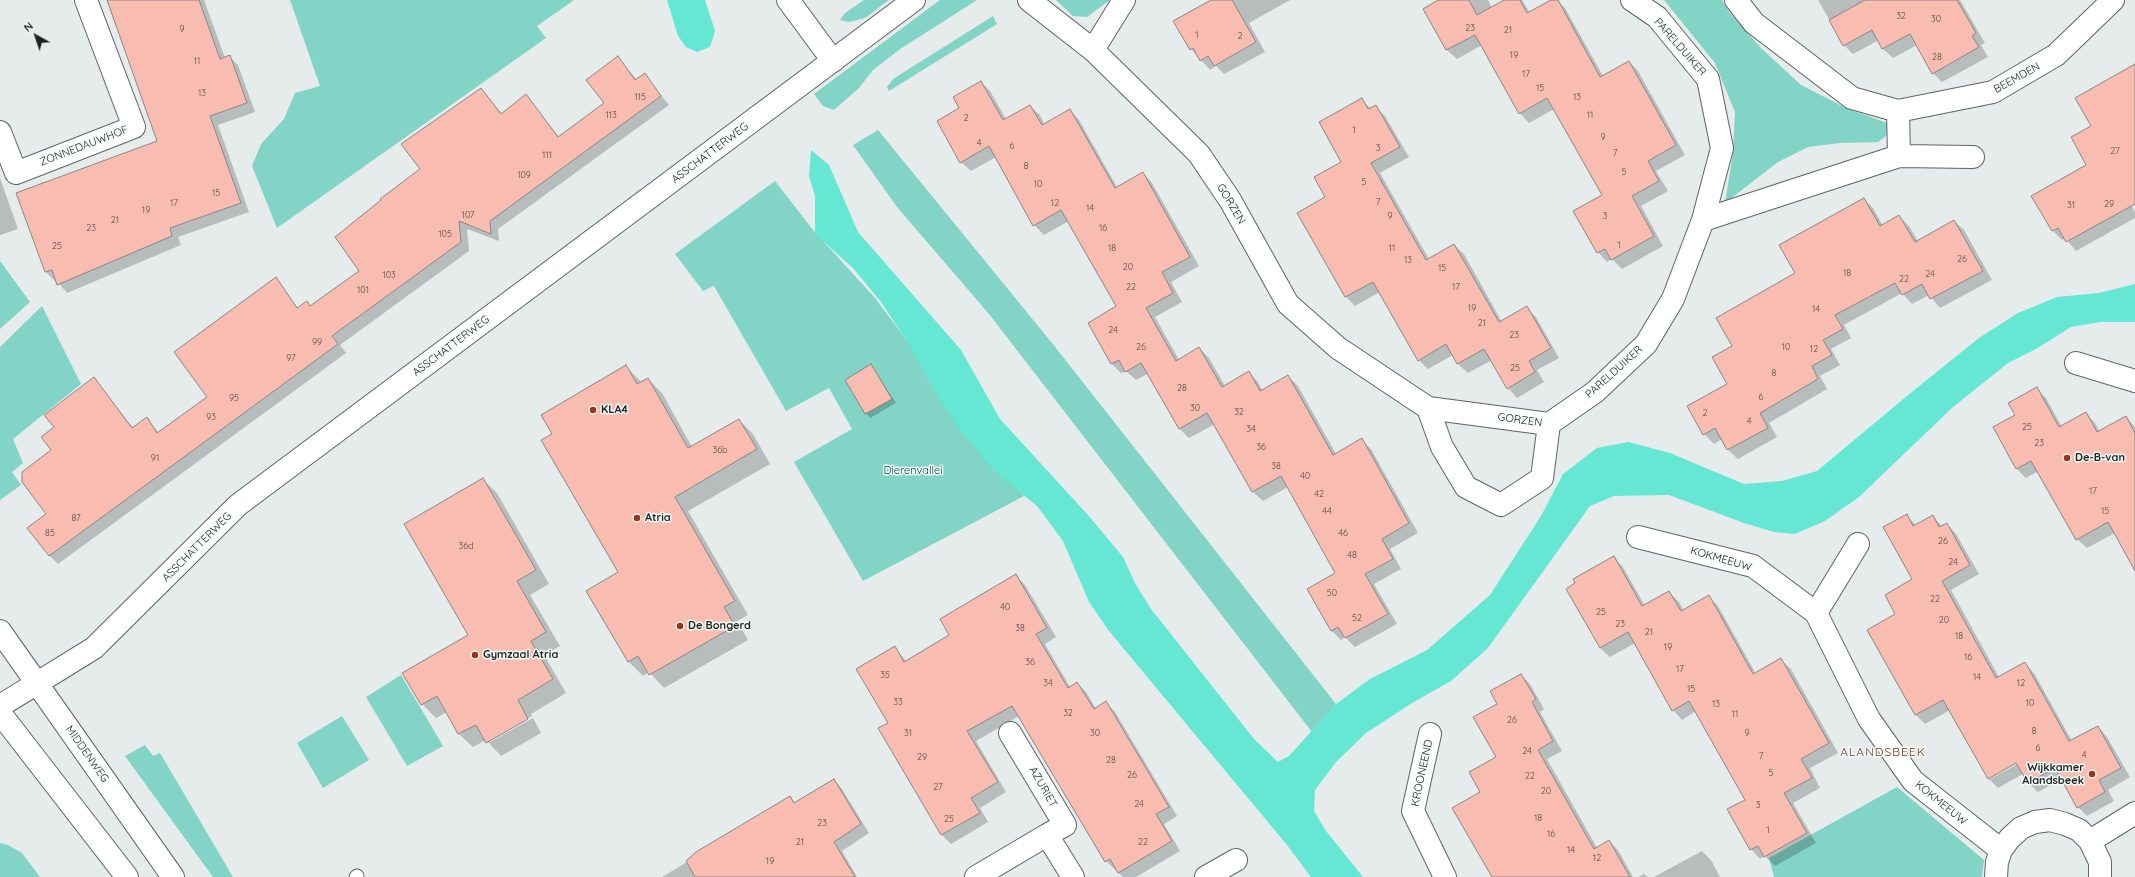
<!DOCTYPE html>
<html>
<head>
<meta charset="utf-8">
<style>
  body { margin:0 }
  #map { position:relative; width:2135px; height:877px; overflow:hidden; background:#e5eceb; font-family:Quicksand,sans-serif }
  canvas { display:block }
  .north { position:absolute; left:16px; top:16px; width:40px; height:40px; -webkit-text-stroke:3px #f2faf8; paint-order:stroke; rotate:320deg; font-size:11px; font-weight:700; line-height:16px; text-align:center; color:#1f2221 }
  .north::after { content:''; display:block; margin:auto; width:14px; height:18px; background:#1f2221; clip-path:polygon(50% 0,100% 100%,50% 72%,0 100%) }
</style>
</head>
<body>
<div id="map">
<canvas width="2135" height="877"></canvas>
<div class="north">N</div>
</div>
<script>
const context = document.querySelector('canvas').getContext('2d');
context.lineJoin = 'round';
function fill(path, color) {
  context.fillStyle = color;
  context.fill(path, 'evenodd');
}
function poly(rows) {
  const path = new Path2D();
  for (const r of rows) {
    path.moveTo(r[0], r[1]);
    for (let i = 2; i < r.length; i += 2) path.lineTo(r[i], r[i + 1]);
  }
  return path;
}
function strokePath(path, color, width, dash) {
  context.strokeStyle = color;
  context.lineWidth = width;
  context.lineCap = dash ? 'butt' : 'round';
  context.setLineDash(dash || []);
  context.stroke(path);
}
function label(font, color, halo, rows, align = 'center') {
  context.font = font + ' Quicksand,sans-serif';
  context.lineWidth = 3;
  context.setLineDash([]);
  context.textBaseline = 'middle';
  context.strokeStyle = halo;
  context.fillStyle = color;
  for (const [text, x, y, turn = 0] of rows) {
    context.save();
    context.translate(x, y);
    context.rotate((+turn || 0) * Math.PI / 180);
    context.textAlign = isNaN(turn) ? turn : align;
    if (halo) context.strokeText(text, 0, 0);
    context.fillText(text, 0, 0);
    context.restore();
  }
}
fill(poly([
  [290,0,574,0,537,26,546,38,277,228,252,166,261,144,284,119,295,93,320,86],
  [864,0,889,0,865,18,849,22,840,20,845,13],
  [940,0,977,0,900,49,873,70,859,88,834,110,823,106,814,94],
  [1056,0,1110,0,1087,17,1073,16],
  [1664,0,1722,0,1729,12,1761,48,1801,85,1846,108,1887,123,1894,130,1878,142,1840,143,1808,147,1778,162,1725,203,1733,153,1735,112,1715,63],
  [993,16,997,24,889,91,887,87,893,79],
  [878,130,1052,343,1336,704,1312,732,989,314,897,207,853,145],
  [775,181,813,230,875,298,1024,496,863,581,794,462,852,429,829,388,786,411,714,286,703,291,675,254],
  [0,261,30,302,0,329],
  [42,306,81,384,13,439,23,463,12,472,21,485,0,500,0,347],
  [401,675,443,746,407,766,366,697],
  [342,716,369,760,323,788,297,743],
  [145,745,153,756,160,753,233,877,213,877,125,756],
  [1897,787,1984,860,1982,877,1774,877,1769,858],
  [0,843,8,845,22,853,40,877,0,877]
]), '#81d4c6');
fill(poly([
  [667,0,705,0,715,31,710,47,697,52,686,47,678,36],
  [811,150,829,165,858,232,961,350,1000,419,1088,515,1123,557,1135,583,1151,609,1254,739,1278,762,1289,756,1336,704,1370,679,1427,650,1490,595,1541,516,1563,474,1597,448,1628,442,1670,453,1744,484,1782,481,1817,471,1913,391,1979,338,2018,313,2057,297,2099,293,2135,284,2135,322,2100,322,2071,327,2036,349,2008,363,1953,407,1859,497,1825,521,1795,534,1774,532,1744,523,1669,495,1614,496,1590,506,1488,648,1451,681,1412,703,1366,733,1336,762,1315,790,1314,811,1326,831,1363,877,1311,877,1287,845,1109,631,1089,602,1063,541,1037,506,995,472,963,434,936,394,909,344,881,302,853,268,815,234,815,196,809,176]
]), '#66e7d3');
fill(poly([
  [107,0,204,0,225,58,229,56,238,65,255,112,218,125,249,212,178,237,181,245,67,293,56,280,55,281,46,272,158,141],
  [1213,0,1290,0,1249,23,1265,52,1224,74,1216,66,1210,70,1191,49],
  [1440,0,1488,0,1492,8,1506,0,1522,0,1530,13,1553,0,1557,0,1565,8,1603,76,1629,62,1638,71,1685,155,1656,171,1668,191,1641,206,1663,246,1622,269,1612,259,1607,262,1598,252,1603,196,1554,109,1529,123,1520,113,1482,45,1457,59,1447,50,1424,9],
  [1818,0,1960,0,1985,43,1981,45,1988,57,1942,82,1933,73,1917,45,1893,58,1883,49,1879,40,1853,54,1844,45],
  [618,58,637,80,644,74,669,105,498,229,499,241,467,229,469,251,340,345,346,353,58,564,49,555,47,515,52,450,94,378,133,428,147,419,159,433,208,397,276,279,298,308,306,302,311,306,360,271,422,170,481,89,502,114,526,96,559,137,605,103],
  [2135,64,2135,198,2129,201,2135,212,2135,218,2076,251,2065,238,2062,240,2053,231,2032,196,2088,165,2092,126],
  [981,82,990,91,1006,119,1030,106,1040,115,1044,124,1070,110,1079,120,1117,187,1143,173,1152,183,1199,266,1171,282,1182,302,1155,317,1179,360,1199,348,1209,358,1225,386,1249,373,1258,382,1263,391,1288,376,1298,386,1336,454,1362,440,1371,449,1418,533,1390,549,1401,569,1374,584,1397,624,1355,647,1345,637,1341,640,1331,630,1336,574,1288,487,1263,501,1253,492,1215,424,1189,438,1180,429,1149,373,1136,380,1126,371,1121,373,1112,364,1118,307,1069,221,1044,235,1034,225,996,157,971,171,961,162,960,108],
  [1361,99,1371,109,1376,107,1385,116,1409,157,1380,173,1429,259,1454,245,1464,254,1502,322,1527,308,1536,317,1559,358,1537,370,1544,382,1517,398,1508,388,1492,360,1468,373,1458,364,1453,355,1428,369,1419,360,1380,292,1355,306,1346,297,1299,213,1327,197,1343,162],
  [0,178,18,229,0,235],
  [1864,199,1873,208,1883,226,1899,216,1909,226,1918,241,1954,221,1964,230,1992,280,1940,308,1929,295,1912,304,1902,293,1844,325,1851,338,1831,349,1840,365,1820,376,1827,389,1769,423,1777,437,1738,459,1728,450,1722,439,1714,444,1704,434,1728,385,1733,346],
  [871,365,896,403,870,418,866,413],
  [626,366,642,383,648,379,662,393,692,447,739,420,753,434,770,464,688,511,748,615,737,621,748,640,664,688,649,672,643,676,629,662,588,591,619,573,553,434],
  [2036,389,2046,398,2062,427,2086,413,2095,423,2100,432,2126,417,2135,427,2135,547,2115,533,2087,548,2077,539,2039,471,2026,478,2017,469,1994,428,2016,415],
  [483,480,497,493,549,584,530,595,560,646,544,655,566,693,531,714,541,733,501,756,486,740,473,747,459,734,447,712,436,718,422,704,469,635],
  [532,716,533,718,490,742,490,740],
  [1907,516,1916,525,1932,516,1942,526,1947,524,1956,534,1979,574,1951,590,1999,677,2024,663,2034,673,2072,741,2098,727,2107,737,2130,777,2108,790,2114,801,2087,816,2078,807,2062,779,2038,792,2028,783,2023,774,1998,788,1989,779,1950,710,1925,724,1916,715,1868,631,1897,615,1913,580],
  [2020,760,2021,762,1990,779,1990,777],
  [1614,558,1623,567,1645,606,1669,592,1679,602,1684,611,1708,596,1718,606,1756,674,1781,660,1791,669,1838,753,1810,768,1820,788,1793,803,1816,843,1775,866,1765,856,1760,859,1751,849,1746,800,1696,711,1682,720,1673,710,1635,643,1610,657,1600,648],
  [1016,576,1025,585,1056,637,1045,644,1070,687,1077,683,1086,692,1096,709,1106,702,1115,712,1177,816,1164,824,1180,851,1136,877,1123,877,1106,861,1019,716,976,741,1006,792,980,808,988,822,951,844,942,835,880,728,889,723,895,648,907,662,951,635],
  [1521,675,1530,684,1544,709,1540,712,1562,751,1547,759,1597,848,1609,841,1618,850,1633,877,1492,877,1453,808,1481,792,1497,757,1498,704],
  [834,780,842,789,869,833,842,851,857,877,662,877,687,862,697,853,790,798,796,803],
  [1702,851,1711,860,1720,877,1654,877],
  [1644,874,1648,877,1638,877]
]), '#0003');
const building = poly([
  [107,0,199,0,220,59,230,55,247,103,210,116,241,203,170,228,172,236,57,285,52,270,45,272,16,193,157,141,107,0],
  [1211,0,1232,0,1256,42,1214,66,1208,56,1200,61,1193,48,1190,50,1173,21,1211,0],
  [1438,0,1469,0,1477,15,1504,0,1520,0,1527,13,1551,0,1558,0,1600,77,1629,61,1676,145,1648,161,1659,181,1632,196,1654,236,1611,260,1605,249,1597,253,1573,211,1602,195,1547,98,1519,114,1475,35,1446,50,1423,9,1438,0],
  [1865,0,1957,0,1976,33,1972,36,1979,47,1932,74,1910,34,1882,49,1872,30,1843,46,1829,20,1865,0],
  [618,56,635,80,645,73,661,96,490,221,491,234,459,221,461,242,332,336,338,344,49,556,27,528,46,514,22,482,22,472,51,450,41,437,54,427,44,415,94,377,132,428,147,417,157,433,207,397,174,352,276,277,297,308,307,301,310,306,359,271,335,237,381,200,380,199,420,169,401,144,481,88,501,114,526,94,558,137,604,103,586,80,618,56],
  [2135,64,2135,204,2066,242,2058,228,2052,231,2031,196,2086,165,2071,137,2091,126,2075,98,2135,64],
  [981,81,1003,120,1030,105,1042,125,1070,109,1115,188,1143,172,1190,257,1162,272,1173,293,1146,308,1176,361,1199,347,1222,387,1249,371,1260,391,1288,375,1333,455,1362,438,1409,523,1382,539,1393,559,1365,574,1388,614,1345,638,1338,627,1331,631,1307,589,1335,573,1281,476,1252,492,1207,413,1179,429,1141,363,1125,372,1119,360,1111,364,1088,323,1116,306,1061,210,1033,226,989,146,960,163,937,121,959,108,953,97,981,81],
  [1362,98,1368,109,1376,105,1400,147,1371,163,1426,260,1454,244,1499,322,1527,306,1551,348,1529,361,1535,372,1507,389,1484,349,1457,364,1446,344,1418,361,1373,282,1345,297,1297,213,1325,197,1314,177,1341,162,1319,122,1362,98],
  [1864,198,1880,226,1899,215,1915,242,1954,220,1983,271,1930,299,1922,284,1902,295,1895,283,1835,315,1843,329,1823,340,1832,355,1812,366,1818,379,1760,413,1768,428,1727,450,1715,428,1703,435,1687,406,1727,384,1712,357,1732,346,1716,318,1795,273,1779,245,1864,198],
  [871,364,892,399,865,414,845,380,871,364],
  [626,365,637,384,648,378,688,448,739,419,757,449,675,497,735,601,724,607,735,626,649,675,638,656,628,662,586,591,618,572,541,440,552,434,541,415,626,365],
  [2037,387,2059,427,2086,412,2097,432,2126,416,2135,433,2135,571,2108,522,2076,540,2031,461,2016,469,1993,427,2015,415,2008,403,2037,387],
  [483,478,536,570,517,581,546,632,531,641,553,679,518,700,528,719,486,743,476,725,458,734,437,696,421,705,402,673,468,635,404,524,483,478],
  [1907,514,1913,526,1933,515,1939,527,1947,523,1970,565,1942,581,1996,678,2025,662,2069,741,2098,726,2121,768,2099,780,2105,792,2077,808,2055,768,2028,783,2016,763,1988,779,1943,700,1915,715,1867,630,1895,614,1885,595,1912,579,1883,527,1907,514],
  [1614,556,1642,606,1669,591,1681,611,1709,595,1753,674,1781,658,1829,743,1801,759,1812,778,1784,793,1807,833,1764,857,1758,846,1750,850,1727,809,1745,800,1689,701,1672,711,1628,632,1600,648,1566,589,1575,583,1573,579,1614,556],
  [1016,574,1047,628,1036,634,1068,688,1077,682,1094,709,1106,701,1169,807,1156,814,1172,841,1118,873,1110,859,1105,862,1012,706,967,731,998,782,971,798,980,813,941,835,878,728,888,723,856,669,895,646,904,662,949,635,940,619,1016,574],
  [1521,674,1536,699,1532,702,1553,741,1538,750,1594,849,1609,840,1630,877,1492,877,1452,808,1480,792,1469,772,1496,757,1473,717,1497,704,1490,691,1521,674],
  [834,779,861,824,834,842,855,877,695,877,686,861,696,852,790,796,794,803,834,779]
]);
fill(building, '#f8bdb0');
strokePath(building, '#8b8584', 1);
const lane = poly([
  [356,877,357,876]
]);
const street = poly([
  [788,0,833,61],
  [1029,0,1093,50,1199,154,1230,200,1288,304,1338,348,1428,408,1549,424,1542,478,1501,505,1466,487,1442,447,1428,408],
  [1632,0,1657,17,1708,79,1722,148,1703,220,1899,156,1898,111,1852,98,1754,23,1736,0],
  [1093,50,1124,0],
  [1898,111,1993,92,2056,55,2113,0],
  [0,132,16,173,134,127,86,0],
  [1899,156,1973,157],
  [2076,363,2135,381],
  [1549,424,1595,392,1646,344,1673,299,1703,220],
  [1638,537,1753,566,1816,613,1869,719,1913,781,2001,850,2010,838,2021,828,2035,822,2050,820,2065,824,2079,830,2090,841],
  [1816,613,1858,544],
  [1010,733,1065,825,1047,835],
  [1430,734,1413,811,1445,877],
  [976,877,1047,835,1073,877],
  [1206,877,1236,860],
  [1996,877,1997,862,2001,850],
  [2100,877,2100,862,2090,841,2135,813]
]);
const secondary = poly([
  [0,631,173,877],
  [0,706,94,648,238,505,914,0],
  [0,713,127,877]
]);
strokePath(lane, '#5e6463', 15);
strokePath(street, '#5e6463', 24);
strokePath(secondary, '#5e6463', 24);
strokePath(lane, '#fff', 13);
strokePath(street, '#fff', 22);
strokePath(secondary, '#fff', 22);
for (const [x, y, r, color] of [
  [593,410,4,"#9c331d"],
  [2067,458,4,"#9c331d"],
  [637,518,4,"#9c331d"],
  [680,626,4,"#9c331d"],
  [475,655,4,"#9c331d"],
  [2092,774,4,"#9c331d"]
]) {
  const dot = new Path2D();
  dot.arc(x, y, r, 0, 2 * Math.PI);
  context.fillStyle = color;
  context.fill(dot);
  strokePath(dot, '#f2faf8', 1.5);
}
label('9px', '#554945', null, [
  ["32",1901,16],
  ["30",1936,19],
  ["23",1470,28],
  ["9",182,29],
  ["21",1508,30],
  ["1",1197,35],
  ["2",1240,36],
  ["19",1514,55],
  ["28",1937,57],
  ["11",197,61],
  ["17",1526,74],
  ["15",1540,88],
  ["13",202,93],
  ["115",640,97],
  ["13",1577,97],
  ["113",611,115],
  ["11",1590,115],
  ["2",966,118],
  ["1",1354,130],
  ["9",1603,137],
  ["4",979,143],
  ["6",1012,146],
  ["3",1378,148],
  ["27",2115,151],
  ["7",1615,153],
  ["111",547,155],
  ["8",1026,166],
  ["5",1624,172],
  ["109",524,175],
  ["5",1364,182],
  ["10",1038,184],
  ["15",216,193],
  ["7",1378,202],
  ["17",174,203],
  ["12",1055,203],
  ["29",2109,204],
  ["31",2071,205],
  ["14",1090,208],
  ["19",146,210],
  ["107",468,215],
  ["9",1390,216],
  ["3",1605,216],
  ["21",115,220],
  ["23",91,228],
  ["16",1103,228],
  ["105",445,234],
  ["1",1619,245],
  ["25",57,246],
  ["18",1112,248],
  ["11",1392,248],
  ["26",1962,259],
  ["13",1408,260],
  ["20",1128,267],
  ["15",1442,268],
  ["18",1847,273],
  ["24",1930,274],
  ["103",389,275],
  ["22",1904,279],
  ["22",1131,287],
  ["17",1456,287],
  ["101",363,290],
  ["19",1472,308],
  ["14",1816,309],
  ["21",1482,323],
  ["24",1113,330],
  ["23",1514,335],
  ["99",317,342],
  ["26",1141,347],
  ["10",1786,347],
  ["12",1814,349],
  ["97",291,358],
  ["25",1515,368],
  ["8",1774,373],
  ["28",1182,388],
  ["6",1761,397],
  ["95",234,398],
  ["30",1195,408],
  ["32",1239,412],
  ["2",1705,413],
  ["93",211,417],
  ["4",1749,421],
  ["25",2027,427],
  ["34",1251,429],
  ["23",2039,443],
  ["36",1261,447],
  ["36b",720,450],
  ["91",155,458],
  ["38",1276,466],
  ["40",1305,476],
  ["17",2093,491],
  ["42",1319,494],
  ["44",1327,511],
  ["15",2105,511],
  ["87",76,518],
  ["85",50,533],
  ["46",1343,533],
  ["26",1943,541],
  ["36d",466,546],
  ["48",1352,555],
  ["24",1953,562],
  ["50",1332,593],
  ["22",1935,599],
  ["40",1005,607],
  ["25",1601,612],
  ["52",1357,618],
  ["20",1944,620],
  ["23",1620,624],
  ["38",1020,628],
  ["21",1649,632],
  ["18",1959,636],
  ["19",1668,647],
  ["16",1968,657],
  ["36",1030,662],
  ["17",1680,669],
  ["35",885,675],
  ["14",1977,677],
  ["34",1048,683],
  ["12",2021,683],
  ["15",1691,689],
  ["33",898,702],
  ["10",2030,703],
  ["13",1716,704],
  ["32",1068,713],
  ["11",1735,714],
  ["26",1512,720],
  ["8",2034,731],
  ["31",908,733],
  ["30",1095,733],
  ["9",1747,733],
  ["6",2038,748],
  ["24",1527,751],
  ["4",2084,755],
  ["7",1761,756],
  ["29",922,757],
  ["28",1111,760],
  ["5",1771,773],
  ["26",1132,775],
  ["22",1530,776],
  ["27",938,787],
  ["20",1546,791],
  ["24",1139,804],
  ["3",1758,805],
  ["18",1538,818],
  ["25",949,819],
  ["23",822,823],
  ["1",1768,830],
  ["16",1551,834],
  ["21",800,842],
  ["22",1143,842],
  ["14",1571,850],
  ["12",1597,858],
  ["19",770,861]
]);
label('11px', '#1f2221', '#f2faf8', [
  ["PARELDUIKER",1680,47,49],
  ["BEEMDEN",2017,78,-29],
  ["ZONNEDAUWHOF",84,146,-21],
  ["ASSCHATTERWEG",710,153,-37],
  ["GORZEN",1231,204,59],
  ["ASSCHATTERWEG",451,346,-37],
  ["PARELDUIKER",1614,372,-42],
  ["GORZEN",1520,420,8],
  ["ASSCHATTERWEG",197,547,-45],
  ["KOKMEEUW",1721,559,16],
  ["MIDDENWEG",87,754,55],
  ["KROONEEND",1422,773,-78],
  ["AZURIET",1043,787,60],
  ["KOKMEEUW",1941,803,39]
]);
label('bold 11px', '#1f2221', '#f2faf8', [
  ["KLA4",601,410],
  ["De-B-van",2075,458],
  ["Atria",645,518],
  ["De Bongerd",688,626],
  ["Gymzaal Atria",483,655],
  ["Wijkkamer",2084,768,"right"],
  ["Alandsbeek",2084,781,"right"]
], 'left');
label('11px', '#013f38', '#f2faf8', [
  ["Dierenvallei",913,471]
]);
context.letterSpacing = '1px';
label('12px', '#7a3526', '#f2faf8', [
  ["ALANDSBEEK",1883,752]
]);
context.letterSpacing = '0px';
</script>
</body>
</html>
